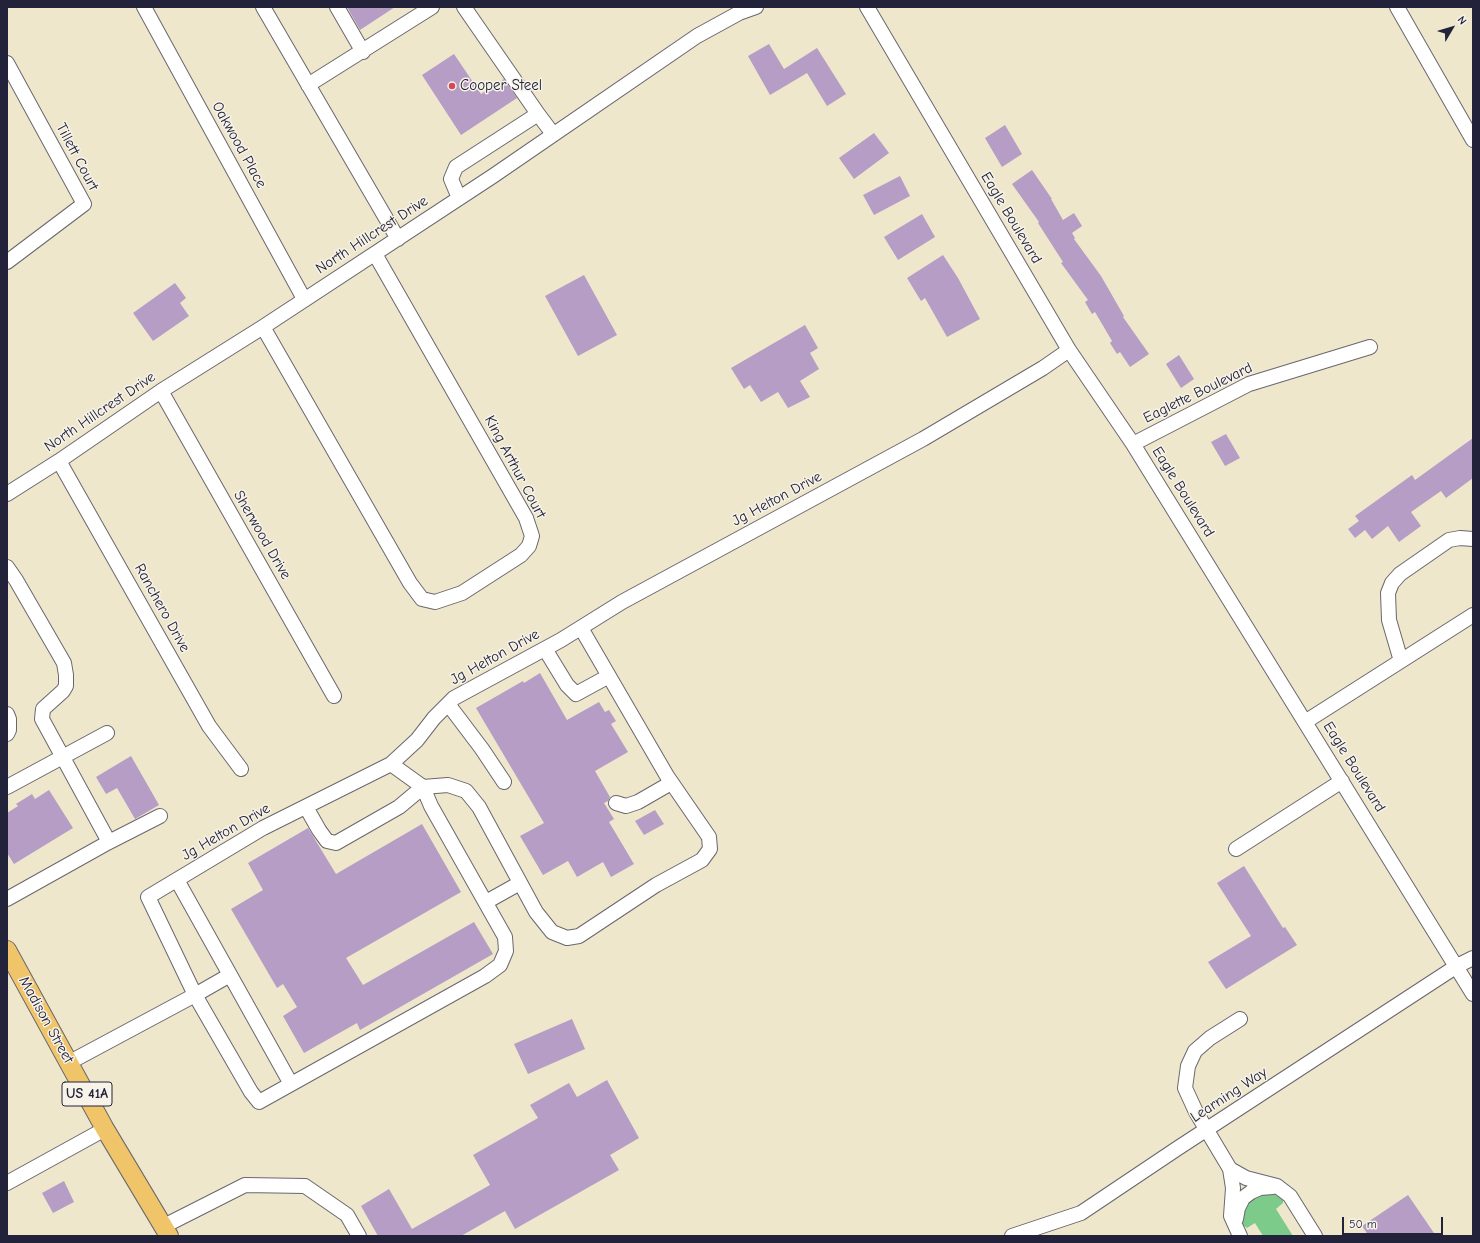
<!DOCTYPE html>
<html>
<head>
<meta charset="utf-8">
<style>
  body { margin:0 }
  #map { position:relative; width:1480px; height:1243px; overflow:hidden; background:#eee7cc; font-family:"Comic Neue",sans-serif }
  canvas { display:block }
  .frame { position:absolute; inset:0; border:8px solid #22223b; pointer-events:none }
  .north { position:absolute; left:1432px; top:8px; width:40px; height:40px; -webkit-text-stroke:3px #f7f3e8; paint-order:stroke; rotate:52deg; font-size:11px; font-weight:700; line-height:16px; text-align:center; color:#22223b }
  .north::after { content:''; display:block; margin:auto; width:14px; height:18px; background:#22223b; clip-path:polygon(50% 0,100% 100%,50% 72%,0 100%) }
  .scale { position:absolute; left:1342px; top:1217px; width:101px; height:18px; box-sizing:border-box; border:2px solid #22223b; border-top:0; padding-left:5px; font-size:12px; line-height:14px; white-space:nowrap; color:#22223b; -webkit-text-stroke:3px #f7f3e8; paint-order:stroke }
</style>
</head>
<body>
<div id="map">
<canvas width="1480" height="1243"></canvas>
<div class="frame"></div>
<div class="north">N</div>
<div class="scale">50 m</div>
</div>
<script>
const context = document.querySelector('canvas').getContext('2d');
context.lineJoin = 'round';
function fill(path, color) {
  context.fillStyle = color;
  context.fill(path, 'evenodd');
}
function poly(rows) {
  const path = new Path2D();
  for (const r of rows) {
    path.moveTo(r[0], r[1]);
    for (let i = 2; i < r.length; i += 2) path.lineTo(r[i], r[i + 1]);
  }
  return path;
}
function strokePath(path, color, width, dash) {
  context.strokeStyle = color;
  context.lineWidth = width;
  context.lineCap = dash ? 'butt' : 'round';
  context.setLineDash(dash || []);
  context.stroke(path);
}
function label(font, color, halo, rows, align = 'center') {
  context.font = font + ' "Comic Neue",sans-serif';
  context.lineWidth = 3;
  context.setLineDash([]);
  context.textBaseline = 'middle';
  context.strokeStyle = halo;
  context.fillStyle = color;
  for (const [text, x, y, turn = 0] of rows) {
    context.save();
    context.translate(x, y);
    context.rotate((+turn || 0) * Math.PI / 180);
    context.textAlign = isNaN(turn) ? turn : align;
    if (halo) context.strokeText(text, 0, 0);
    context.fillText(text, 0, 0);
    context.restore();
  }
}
fill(poly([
  [1270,1193,1278,1196,1283,1200,1283,1203,1276,1209,1293,1236,1263,1236,1255,1223,1247,1228,1243,1225,1241,1221,1248,1198]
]), '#7ccb8a');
fill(poly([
  [347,7,395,7,360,30],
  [769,44,784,69,817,48,846,94,827,106,807,73,770,95,748,56],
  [454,54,481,94,504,79,517,98,461,135,422,75],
  [1005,125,1022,154,1002,167,985,138],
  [874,133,889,153,854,179,839,158],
  [1032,170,1052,199,1051,199,1063,220,1074,213,1082,226,1072,233,1075,238,1074,239,1101,276,1124,316,1123,317,1149,354,1130,367,1120,352,1117,354,1110,343,1112,341,1095,312,1092,314,1085,302,1088,300,1061,263,1063,262,1038,223,1039,222,1012,184],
  [900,176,910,196,874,215,863,195],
  [922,214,935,237,898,260,884,237],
  [943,255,958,278,980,319,947,337,925,298,921,301,907,278],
  [584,275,617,335,578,356,545,296],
  [175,283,186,298,180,303,189,316,153,341,133,313],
  [805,325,818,348,810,353,819,369,800,381,810,397,788,408,778,392,761,402,750,385,744,389,731,368],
  [1179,355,1194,379,1181,388,1166,364],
  [1226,434,1240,458,1225,466,1211,442],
  [1473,438,1473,478,1446,498,1441,491,1411,512,1421,526,1399,542,1388,526,1372,539,1365,530,1355,538,1348,529,1359,521,1355,516,1412,475,1415,480],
  [540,673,567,720,599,702,605,712,609,710,616,721,611,724,628,752,595,771,610,797,608,801,604,803,614,819,609,822,634,864,611,877,603,862,577,877,568,861,543,875,520,836,544,823,476,708,523,681,524,683],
  [131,756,159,805,135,819,117,788,106,794,96,777],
  [49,790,73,828,14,864,7,853,7,813,18,806,16,804,32,794,35,799],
  [655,810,664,824,644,835,635,821],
  [422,824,461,892,346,958,363,985,474,922,493,954,360,1030,357,1023,304,1053,283,1016,297,1007,283,984,277,988,231,909,263,890,248,863,308,828,336,874],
  [1244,866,1283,928,1285,927,1297,945,1226,989,1208,962,1251,936,1217,883],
  [572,1019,585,1049,528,1074,514,1044],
  [607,1080,639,1138,610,1155,619,1170,515,1229,505,1211,461,1236,378,1236,361,1206,389,1189,412,1229,490,1185,473,1155,538,1118,530,1105,569,1083,577,1097],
  [64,1181,74,1202,53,1213,42,1193],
  [1408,1195,1436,1236,1369,1236,1362,1226]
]), '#b59dc5');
const minor = poly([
  [144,7,304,299],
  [263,7,398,239],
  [337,7,363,52],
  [464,7,538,114],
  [867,7,1069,350,1133,444,1473,994],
  [1397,7,1473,140],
  [7,63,84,204,7,262],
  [308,85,432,7],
  [459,198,451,179,456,167,538,114,553,134],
  [263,327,410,583,422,599,435,602,462,593,521,555,529,546,532,536,526,518,375,254],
  [161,391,334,696],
  [1133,444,1249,384,1370,347],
  [59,461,209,726,241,769],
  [7,494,59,461,161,391,263,327,493,176,697,36,739,13,756,7],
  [7,567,16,580,64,663,66,675,66,686,63,691,43,709,42,719,109,842],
  [545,649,567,685,576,694,609,676],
  [1401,661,1389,620,1388,593,1392,583,1400,574,1449,540,1460,538,1473,539],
  [448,704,482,749,504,782],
  [7,714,9,719,9,730,7,734],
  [1305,722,1473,615],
  [391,764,423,787,448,785,466,791,479,807,536,912,552,932,567,938,579,936,656,885,702,860,710,849,709,837,667,776,581,628],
  [7,787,107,733],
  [616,803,626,806,638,802,671,783],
  [1236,849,1342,781],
  [177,880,291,1084],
  [7,899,109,842,160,816],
  [486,902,520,883],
  [230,975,195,995,251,1092,259,1102,485,976,500,965,506,951,505,937,431,806,423,787,399,807,336,843,327,841,319,830,306,807],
  [70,1062,195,995,148,897,263,828,391,764,417,740,434,718,454,698,561,640,622,602,923,439,1043,368,1069,350],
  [1230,1169,1246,1178,1277,1186,1290,1196,1315,1236],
  [7,1183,105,1129],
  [1236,1219,1238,1208,1243,1198,1251,1192,1260,1188,1273,1187],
  [164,1226,245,1185,305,1186,347,1215,359,1236],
  [1012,1236,1081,1213,1178,1148,1457,966,1473,958],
  [1240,1236,1231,1216,1233,1188,1230,1169,1196,1112,1185,1088,1188,1066,1195,1051,1210,1038,1240,1019]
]);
const major = poly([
  [7,950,105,1129,169,1236]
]);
strokePath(minor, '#69676e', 16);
strokePath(major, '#69676e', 20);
strokePath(minor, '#fff', 14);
strokePath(major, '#f0c469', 18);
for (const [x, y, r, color] of [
  [452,86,4,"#d1495b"]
]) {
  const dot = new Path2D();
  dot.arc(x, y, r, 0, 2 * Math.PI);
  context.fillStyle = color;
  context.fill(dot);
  strokePath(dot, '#f7f3e8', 1.5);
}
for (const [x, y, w] of [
  [87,1094,50]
]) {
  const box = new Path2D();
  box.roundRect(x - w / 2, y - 12, w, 24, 3);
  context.fillStyle = '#f7f3e8';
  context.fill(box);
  strokePath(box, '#22223b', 1);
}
label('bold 14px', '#22223b', null, [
  ["US 41A",87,1094]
]);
label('15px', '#22223b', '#f7f3e8', [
  ["Cooper Steel",460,86]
], 'left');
label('15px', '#22223b', '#f7f3e8', [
  ["Oakwood Place",239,145,61],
  ["Tillett Court",77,157,62],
  ["Eagle Boulevard",1011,218,59],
  ["North Hillcrest Drive",372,235,-33],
  ["Eaglette Boulevard",1198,393,-26],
  ["North Hillcrest Drive",100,412,-34],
  ["King Arthur Court",515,467,62],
  ["Eagle Boulevard",1183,492,58],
  ["Jg Helton Drive",777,499,-28],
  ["Sherwood Drive",262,535,60],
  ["Ranchero Drive",162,608,61],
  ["Jg Helton Drive",495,657,-29],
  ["Eagle Boulevard",1354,767,58],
  ["Jg Helton Drive",226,832,-30],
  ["Madison Street",46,1020,61],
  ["Learning Way",1229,1095,-33]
]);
</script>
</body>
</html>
